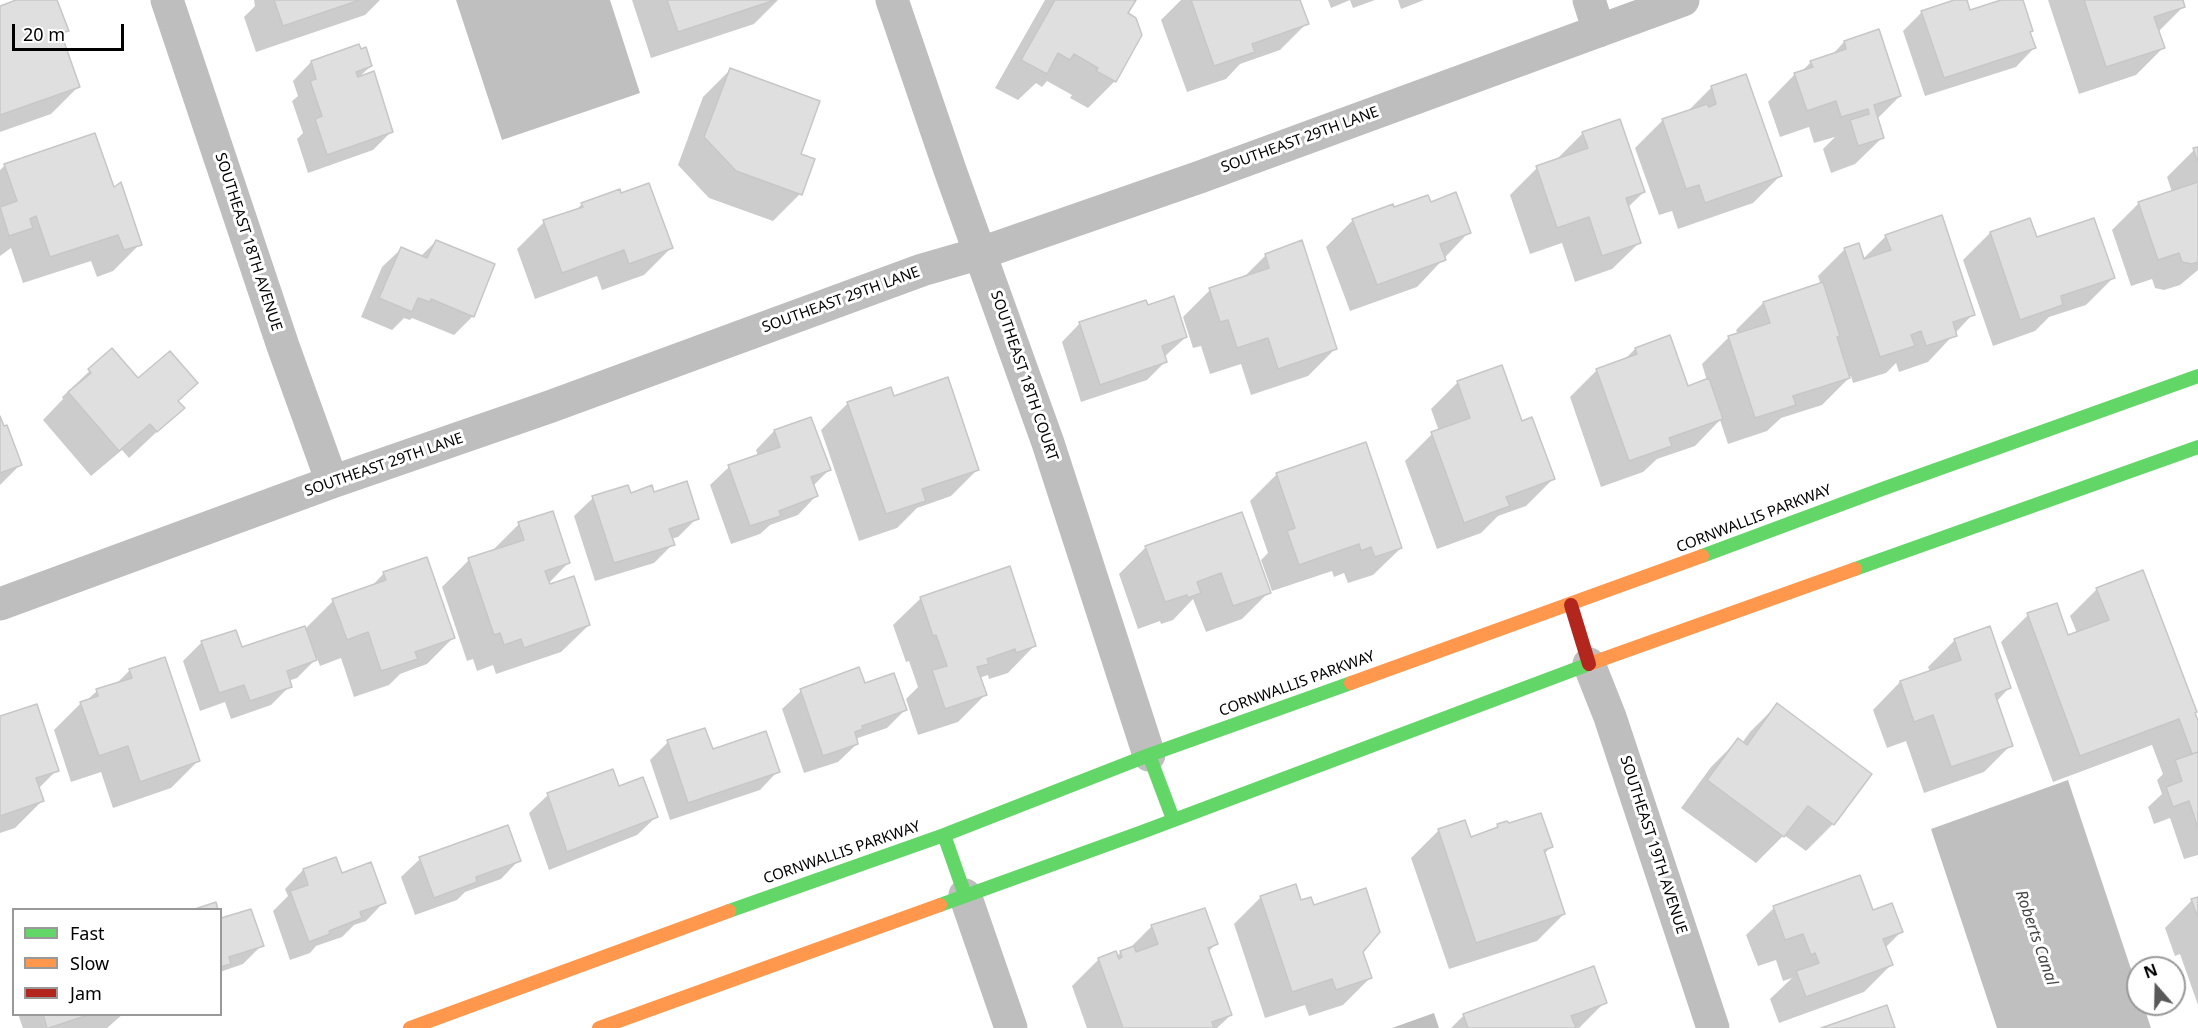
<!DOCTYPE html>
<html>
<head>
<meta charset="utf-8">
<style>
  body { margin:0 }
  #map { position:relative; width:2198px; height:1028px; overflow:hidden; background:#fff; font-family:"Noto Sans",sans-serif }
  canvas { display:block }
  .legend { position:absolute; left:12px; top:908px; width:210px; height:108px; box-sizing:border-box; background:#fff; border:2px solid #999; margin:0; padding:8px 10px; list-style:none; font-size:18px; color:#000 }
  .legend li { display:flex; align-items:center; gap:12px; height:30px }
  .legend b { width:30px; border:2px solid #999 }
  .north { position:absolute; left:2126px; top:956px; width:60px; height:60px; box-sizing:border-box; background:#fff; border:2px solid #999; border-radius:50%; rotate:340deg; font-size:16px; font-weight:700; line-height:24px; text-align:center; color:#000 }
  .north::after { content:''; display:block; margin:auto; width:21px; height:27px; background:#595959; clip-path:polygon(50% 0,100% 100%,50% 72%,0 100%) }
  .scale { position:absolute; left:12px; top:24px; width:112px; height:27px; box-sizing:border-box; border:3px solid #000; border-top:0; padding-left:8px; font-size:18px; line-height:21px; white-space:nowrap; color:#000; -webkit-text-stroke:4px #fff; paint-order:stroke }
</style>
</head>
<body>
<div id="map">
<canvas width="2198" height="1028"></canvas>
<ul class="legend">
<li><b style="height:8px;background:#63d668"></b>Fast</li>
<li><b style="height:8px;background:#ff974d"></b>Slow</li>
<li><b style="height:8px;background:#b3261e"></b>Jam</li>
</ul>
<div class="north">N</div>
<div class="scale">20 m</div>
</div>
<script>
const context = document.querySelector('canvas').getContext('2d');
context.lineJoin = 'round';
function fill(path, color) {
  context.fillStyle = color;
  context.fill(path, 'evenodd');
}
function poly(rows) {
  const path = new Path2D();
  for (const r of rows) {
    path.moveTo(r[0], r[1]);
    for (let i = 2; i < r.length; i += 2) path.lineTo(r[i], r[i + 1]);
  }
  return path;
}
function strokePath(path, color, width, dash) {
  context.strokeStyle = color;
  context.lineWidth = width;
  context.lineCap = dash ? 'butt' : 'round';
  context.setLineDash(dash || []);
  context.stroke(path);
}
function label(font, color, halo, rows, align = 'center') {
  context.font = font + ' "Noto Sans",sans-serif';
  context.lineWidth = 6;
  context.setLineDash([]);
  context.textBaseline = 'middle';
  context.strokeStyle = halo;
  context.fillStyle = color;
  for (const [text, x, y, turn = 0] of rows) {
    context.save();
    context.translate(x, y);
    context.rotate((+turn || 0) * Math.PI / 180);
    context.textAlign = isNaN(turn) ? turn : align;
    if (halo) context.strokeText(text, 0, 0);
    context.fillText(text, 0, 0);
    context.restore();
  }
}
fill(poly([
  [456,0,610,0,640,93,502,140],
  [2068,780,2138,990,2138,1004,2143,1004,2151,1028,1997,1028,1931,829],
  [1434,1013,1439,1028,1392,1028]
]), '#bfbfbf');
fill(poly([
  [20,0,56,0,67,31,60,37,78,87,51,114,0,132,0,7],
  [254,0,380,0,365,15,256,52,244,17,255,6],
  [632,0,778,0,754,24,651,58],
  [1045,0,1134,0,1126,14,1115,81,1088,108,1070,98,1072,95,1047,81,1042,87,1036,83,1018,100,995,88],
  [1181,0,1299,0,1307,23,1280,50,1240,64,1226,79,1187,92,1161,20],
  [1328,0,1375,0,1353,8,1350,0,1331,8],
  [1398,0,1424,0,1401,9],
  [1959,0,1965,0,1969,12,2006,0,2021,0,2032,31,2029,34,2034,48,2016,67,1925,96,1903,31,1922,12],
  [2048,0,2182,0,2184,6,2158,32,2163,48,2136,75,2079,94],
  [1844,42,1900,96,1877,119,1883,137,1855,164,1831,173,1823,149,1835,137,1814,143,1809,127,1780,137,1768,102,1795,74,1800,73,1811,62,1831,56],
  [311,62,371,66,358,78,392,131,373,150,308,173,297,139,303,133,292,101,298,96,293,81],
  [730,70,799,155,800,194,773,221,709,198,678,165,703,97],
  [1745,76,1780,176,1753,203,1678,229,1672,211,1659,215,1635,148,1662,121,1687,112,1711,88],
  [1583,133,1644,192,1627,208,1640,242,1612,269,1575,282,1562,243,1530,254,1510,195,1537,168,1556,160],
  [2198,148,2198,270,2180,285,2164,290,2155,288,2152,279,2131,286,2112,230,2139,203,2172,192,2167,177,2194,150],
  [5,165,113,189,140,244,113,271,97,277,91,261,23,283,11,248,0,256,0,170],
  [1430,203,1469,232,1417,287,1350,311,1326,247,1353,220,1394,209],
  [582,204,671,248,644,275,602,290,597,276,535,299,517,249,544,222,576,210],
  [1990,233,2113,278,2086,305,2049,317,2035,331,1993,346,1963,260],
  [1886,236,1973,314,1928,362,1899,372,1896,363,1886,373,1853,383,1851,376,1822,405,1781,418,1767,431,1728,444,1720,420,1695,446,1657,459,1643,472,1601,487,1570,397,1597,370,1624,360,1635,349,1687,388,1707,381,1702,364,1729,337,1738,335,1736,330,1763,303,1821,285,1818,276,1845,249,1863,259],
  [436,241,473,316,454,335,412,318,410,320,404,318,392,330,361,317,382,267,401,249,420,257],
  [1266,255,1335,349,1308,376,1251,395,1241,364,1210,374,1201,346,1193,348,1183,317,1210,290,1242,279],
  [1147,307,1186,337,1164,357,1165,362,1147,380,1081,402,1062,342,1080,323],
  [112,350,138,380,177,402,182,408,129,458,122,450,91,476,43,420,63,399,62,397],
  [1458,382,1522,423,1553,479,1526,506,1498,516,1481,533,1437,549,1405,461,1432,434,1439,431,1431,409],
  [893,398,978,469,951,496,917,508,897,528,859,541,821,430,848,403],
  [810,419,829,470,813,486,816,496,798,515,770,525,760,534,731,544,710,485,729,467,758,456,756,450,774,431],
  [0,420,20,465,0,485],
  [1277,474,1401,548,1373,575,1348,583,1344,573,1334,577,1332,571,1272,591,1261,560,1268,553,1250,501],
  [653,494,697,518,678,537,671,539,673,544,654,563,595,581,574,516,593,498],
  [1242,514,1269,592,1242,619,1206,632,1193,599,1173,620,1161,624,1160,621,1138,629,1119,574,1146,547],
  [519,524,568,563,548,584,589,625,561,652,496,674,493,665,477,671,473,659,467,661,442,587,469,560,492,551],
  [384,573,454,637,427,664,400,674,389,685,354,697,341,658,320,666,317,658,297,678,288,681,290,686,271,705,231,719,225,702,200,711,183,661,202,642,241,649,305,629,333,601,370,588],
  [2097,589,2194,713,2198,725,2198,855,2184,859,2170,818,2154,824,2148,807,2162,794,2157,780,2163,774,2152,745,2053,782,2001,642,2028,615,2067,637,2077,633,2070,616],
  [921,598,1035,645,1008,673,989,679,988,675,979,678,985,695,958,722,918,735,906,699,918,687,909,661,906,662,893,625],
  [1955,640,2009,688,1996,702,2011,745,1984,772,1924,793,1906,741,1887,748,1873,710,1900,682,1930,672,1928,667],
  [858,669,864,685,905,710,887,728,855,739,857,744,838,762,804,773,782,709,801,691],
  [130,670,198,761,171,788,113,808,101,772,71,782,54,730,81,703,86,701,97,691,116,684],
  [1777,705,1833,824,1806,851,1784,835,1756,863,1681,808,1711,767,1738,740,1742,743,1750,732],
  [0,718,57,770,38,789,42,801,15,828,0,833],
  [668,742,712,751,778,771,760,790,670,820,650,760],
  [612,771,618,788,656,817,637,835,549,870,529,813,548,795],
  [1464,822,1470,838,1492,831,1498,825,1551,847,1544,854,1564,914,1537,941,1449,969,1411,858,1438,831],
  [420,859,519,860,501,879,465,892,457,900,415,915,401,877],
  [303,870,384,902,366,921,354,925,342,937,316,946,310,953,290,960,273,911,288,896,285,889],
  [1859,877,1872,912,1901,932,1885,948,1891,965,1864,992,1779,1023,1770,999,1792,978,1783,981,1776,960,1758,966,1746,935,1774,908],
  [1261,897,1300,902,1313,907,1362,952,1370,978,1343,1005,1309,1016,1305,1005,1265,1018,1234,924],
  [2198,898,2198,1005,2180,954,2175,956,2165,928,2192,900],
  [220,920,262,945,243,964,220,972],
  [1152,926,1216,944,1208,952,1231,1015,1217,1028,1087,1028,1072,986,1099,959,1116,957,1121,952,1129,949],
  [1605,1002,1579,1028,1451,1028,1464,1015],
  [18,1014,123,1014,107,1028,23,1028]
]), '#0003');
const building = poly([
  [16,0,57,0,69,31,61,33,80,87,0,115,0,6,16,0],
  [274,0,360,0,283,26,274,0],
  [667,0,775,0,678,32,667,0],
  [1055,0,1136,0,1128,13,1136,18,1142,35,1116,82,1096,71,1098,68,1074,54,1070,60,1058,53,1047,74,1021,60,1055,0],
  [1191,0,1300,0,1309,24,1252,44,1255,52,1214,66,1191,0],
  [1954,0,1967,0,1970,10,2001,0,2023,0,2033,31,2030,32,2036,48,1944,78,1921,11,1954,0],
  [2084,0,2183,0,2185,7,2154,17,2165,48,2106,67,2084,0],
  [1879,29,1901,96,1874,105,1884,138,1858,146,1850,120,1869,114,1868,109,1841,117,1836,101,1807,111,1794,73,1813,67,1810,61,1846,49,1844,41,1879,29],
  [359,44,361,49,366,47,372,66,356,72,358,77,374,71,393,132,327,155,315,119,322,116,310,81,316,79,311,61,359,44],
  [730,68,820,101,801,154,815,159,802,195,736,171,704,137,730,68],
  [1746,74,1782,176,1705,203,1699,185,1686,189,1662,119,1707,104,1709,107,1716,104,1711,86,1746,74],
  [1620,119,1645,192,1626,198,1641,243,1602,256,1589,217,1557,228,1536,166,1588,148,1582,132,1620,119],
  [95,133,114,187,121,182,142,245,124,250,118,235,50,257,36,216,30,219,33,228,9,236,0,207,17,201,4,164,95,133],
  [2198,147,2198,163,2193,148,2198,147],
  [2198,182,2198,262,2192,264,2182,262,2179,253,2158,260,2138,202,2198,182],
  [649,183,673,248,629,264,624,250,562,273,543,220,583,207,581,203,620,189,621,193,649,183],
  [1456,192,1471,233,1440,244,1446,260,1377,285,1352,219,1393,204,1394,207,1428,195,1431,202,1456,192],
  [1942,215,1975,315,1953,322,1957,336,1926,346,1921,331,1911,335,1915,346,1880,357,1844,248,1859,243,1864,259,1891,250,1885,235,1942,215],
  [2030,218,2037,237,2094,218,2115,278,2061,296,2063,305,2020,320,1990,232,2030,218],
  [436,240,495,264,474,317,431,299,430,302,418,298,412,312,379,298,401,247,427,258,436,240],
  [1302,240,1337,349,1278,369,1268,338,1237,348,1228,320,1220,322,1209,288,1269,268,1265,254,1302,240],
  [1823,282,1840,336,1837,337,1850,378,1793,396,1796,405,1755,418,1728,336,1770,323,1763,302,1823,282],
  [1174,296,1187,337,1162,346,1167,362,1100,385,1079,322,1146,300,1148,305,1174,296],
  [1670,335,1688,386,1709,378,1723,419,1669,438,1672,446,1629,461,1596,369,1637,354,1635,348,1670,335],
  [112,348,138,378,170,351,198,383,178,401,185,408,157,432,150,424,119,451,68,392,91,373,88,369,112,348],
  [1502,365,1522,421,1532,417,1555,479,1506,497,1510,506,1464,523,1431,432,1470,418,1457,381,1502,365],
  [948,377,979,470,922,489,926,501,886,514,847,402,891,387,894,396,948,377],
  [0,416,4,426,7,425,22,465,0,473,0,416],
  [811,417,831,470,811,477,818,496,779,511,781,516,750,526,728,465,780,447,774,430,811,417],
  [1366,442,1402,548,1375,557,1371,547,1361,551,1359,544,1299,565,1287,531,1295,528,1276,473,1366,442],
  [687,481,699,519,669,529,675,545,614,563,592,496,628,485,631,493,652,485,654,492,687,481],
  [553,511,570,563,545,571,550,584,574,576,590,625,524,648,521,639,504,645,500,633,494,635,468,558,524,540,518,522,553,511],
  [1242,512,1271,593,1233,606,1221,573,1197,582,1201,593,1188,598,1187,595,1165,602,1145,546,1242,512],
  [427,557,455,638,415,652,418,659,381,671,368,632,347,640,332,599,386,580,383,572,427,557],
  [1010,566,1036,646,1016,653,1015,649,987,659,989,664,977,667,987,695,945,709,932,670,947,666,936,635,933,636,920,597,1010,566],
  [2143,570,2197,712,2195,713,2198,720,2198,752,2192,754,2179,719,2080,756,2027,613,2057,603,2068,635,2109,620,2096,588,2143,570],
  [305,626,317,660,287,671,292,687,250,701,244,685,219,693,201,641,236,630,242,647,305,626],
  [1990,626,2011,688,1995,694,2013,746,1951,767,1933,715,1914,722,1900,681,1961,660,1954,639,1990,626],
  [165,657,200,761,140,782,128,746,99,756,80,702,98,696,96,689,132,678,129,669,165,657],
  [859,667,865,683,894,673,907,710,862,726,863,729,855,732,858,744,823,756,800,689,859,667],
  [1777,703,1872,774,1834,825,1808,806,1784,837,1707,780,1738,738,1747,745,1777,703],
  [37,704,59,771,36,778,44,801,0,816,0,716,37,704],
  [705,728,713,749,766,731,780,772,688,803,667,740,705,728],
  [2198,752,2198,828,2189,801,2173,807,2166,787,2182,781,2175,760,2198,752],
  [613,769,619,786,643,777,658,817,567,852,547,793,613,769],
  [1541,813,1553,847,1544,850,1565,914,1476,943,1438,829,1465,820,1471,837,1498,827,1497,824,1507,821,1509,823,1541,813],
  [508,825,521,861,476,877,477,882,434,898,419,857,508,825],
  [336,857,342,873,371,862,386,903,360,912,362,918,329,931,330,934,309,942,290,891,308,885,303,869,336,857],
  [1860,875,1873,910,1892,903,1903,932,1883,939,1893,965,1806,997,1796,971,1819,963,1815,953,1811,955,1803,934,1785,940,1773,906,1860,875],
  [1296,884,1301,900,1311,897,1314,905,1366,888,1380,932,1363,952,1372,978,1336,990,1332,979,1292,992,1260,896,1296,884],
  [2198,897,2198,918,2191,899,2198,897],
  [216,902,218,910,192,910,216,902],
  [1205,908,1218,944,1208,948,1232,1015,1212,1022,1214,1028,1123,1028,1098,958,1116,951,1119,959,1122,957,1120,951,1134,946,1136,952,1158,944,1151,925,1205,908],
  [251,909,264,946,229,957,231,964,220,967,220,916,221,918,251,909],
  [1594,966,1607,1003,1571,1016,1576,1028,1468,1028,1463,1014,1594,966],
  [1887,1005,1895,1028,1821,1028,1887,1005],
  [43,1014,91,1014,49,1028,47,1028,43,1014]
]);
fill(building, '#dfdfdf');
strokePath(building, '#c7c7c7', 1.5);
strokePath(poly([
  [167,0,283,346,332,482],
  [892,0,950,170,1048,443,1149,755],
  [1589,0,1599,31],
  [0,604,332,482,549,407,922,270,981,253,1200,177,1683,0],
  [1589,664,1610,717,1713,1028],
  [965,895,1011,1028]
]), '#bebebe', 33);
strokePath(poly([
  [1702,556,1885,488,2198,376],
  [1855,569,2198,447],
  [1149,755,1173,819],
  [944,835,965,895],
  [940,905,1142,832,1589,664],
  [729,911,944,835,1149,755,1351,683]
]), '#63d668', 14);
strokePath(poly([
  [1589,664,1855,569],
  [1351,683,1702,556],
  [410,1028,729,911],
  [599,1028,940,905]
]), '#ff974d', 14);
strokePath(poly([
  [1571,605,1589,664]
]), '#b3261e', 14);
label('15px', '#000', '#fff', [
  ["SOUTHEAST 29TH LANE",1300,140,-20],
  ["SOUTHEAST 18TH AVENUE",248,242,72],
  ["SOUTHEAST 29TH LANE",841,300,-20],
  ["SOUTHEAST 18TH COURT",1024,376,71],
  ["SOUTHEAST 29TH LANE",384,465,-19],
  ["CORNWALLIS PARKWAY",1754,519,-21],
  ["CORNWALLIS PARKWAY",1297,684,-20],
  ["SOUTHEAST 19TH AVENUE",1653,845,72],
  ["CORNWALLIS PARKWAY",842,853,-19]
]);
label('italic 16px', '#444', '#fff', [
  ["Roberts Canal",2036,938,71]
]);
</script>
</body>
</html>
